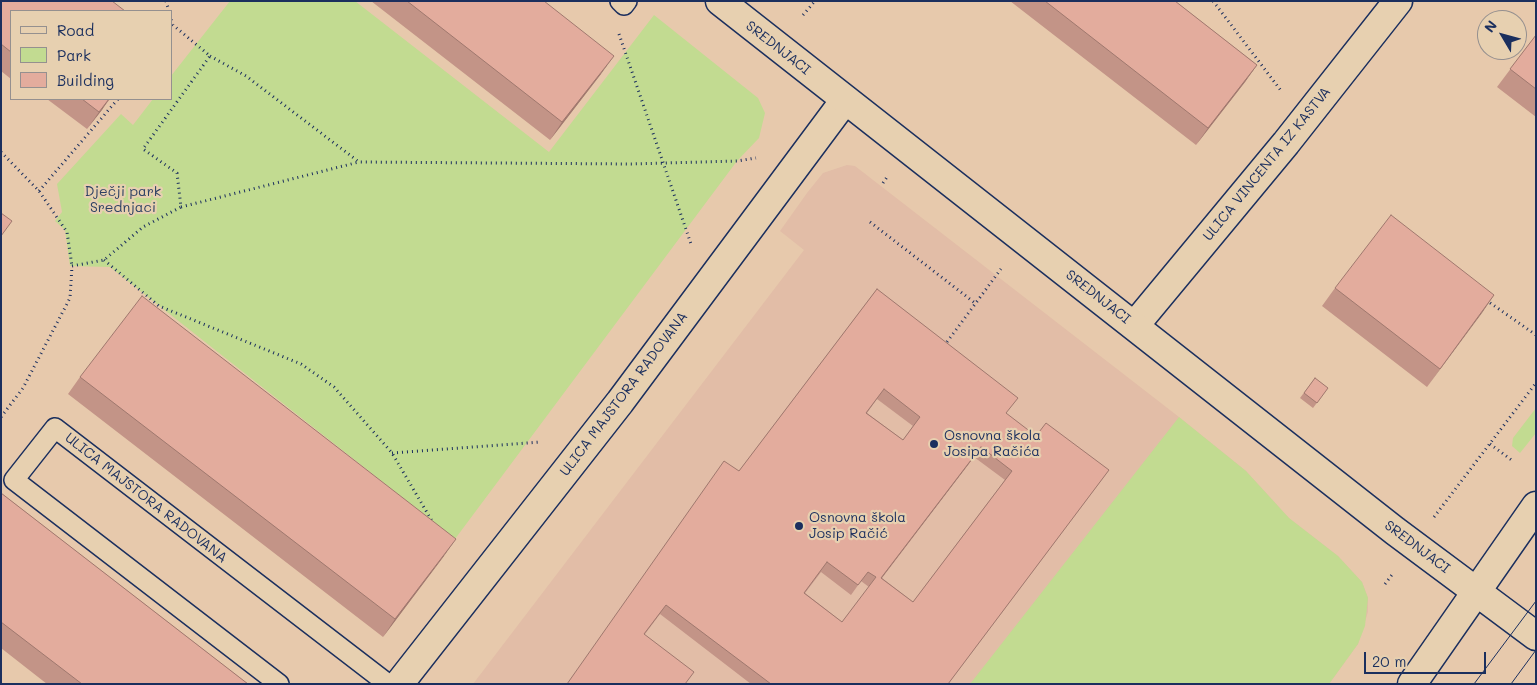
<!DOCTYPE html>
<html>
<head>
<meta charset="utf-8">
<style>
  body { margin:0 }
  #map { position:relative; width:1537px; height:685px; overflow:hidden; background:#e7c9ac; font-family:Mali,sans-serif }
  canvas { display:block }
  .frame { position:absolute; inset:0; border:2px solid #1b2f5e; pointer-events:none }
  .legend { position:absolute; left:10px; top:10px; width:162px; height:90px; box-sizing:border-box; background:#e7d0b0; border:1px solid #95908f; margin:0; padding:6px 9px; list-style:none; font-size:15px; color:#1b2f5e }
  .legend li { display:flex; align-items:center; gap:10px; height:25px }
  .legend b { width:25px; border:1px solid #95908f }
  .north { position:absolute; left:1477px; top:10px; width:50px; height:50px; box-sizing:border-box; background:#e7d0b0; border:1px solid #95908f; border-radius:50%; rotate:307deg; font-size:14px; font-weight:700; line-height:20px; text-align:center; color:#1b2f5e }
  .north::after { content:''; display:block; margin:auto; width:18px; height:22px; background:#1b2f5e; clip-path:polygon(50% 0,100% 100%,50% 72%,0 100%) }
  .scale { position:absolute; left:1364px; top:652px; width:122px; height:22px; box-sizing:border-box; border:2px solid #1b2f5e; border-top:0; padding-left:6px; font-size:15px; line-height:18px; white-space:nowrap; color:#1b2f5e; -webkit-text-stroke:4px #e7d0b0; paint-order:stroke }
</style>
</head>
<body>
<div id="map">
<canvas width="1537" height="685"></canvas>
<div class="frame"></div>
<ul class="legend">
<li><b style="height:6px;background:#e7d0b0"></b>Road</li>
<li><b style="height:14px;background:#c2db91"></b>Park</li>
<li><b style="height:14px;background:#e3ac9d"></b>Building</li>
</ul>
<div class="north">N</div>
<div class="scale">20 m</div>
</div>
<script>
const context = document.querySelector('canvas').getContext('2d');
context.lineJoin = 'round';
function fill(path, color) {
  context.fillStyle = color;
  context.fill(path, 'evenodd');
}
function poly(rows) {
  const path = new Path2D();
  for (const r of rows) {
    path.moveTo(r[0], r[1]);
    for (let i = 2; i < r.length; i += 2) path.lineTo(r[i], r[i + 1]);
  }
  return path;
}
function strokePath(path, color, width, dash) {
  context.strokeStyle = color;
  context.lineWidth = width;
  context.lineCap = dash ? 'butt' : 'round';
  context.setLineDash(dash || []);
  context.stroke(path);
}
function label(font, color, halo, rows, align = 'center') {
  context.font = font + ' Mali,sans-serif';
  context.lineWidth = 4.5;
  context.setLineDash([]);
  context.textBaseline = 'middle';
  context.strokeStyle = halo;
  context.fillStyle = color;
  for (const [text, x, y, turn = 0] of rows) {
    context.save();
    context.translate(x, y);
    context.rotate((+turn || 0) * Math.PI / 180);
    context.textAlign = isNaN(turn) ? turn : align;
    if (halo) context.strokeText(text, 0, 0);
    context.fillText(text, 0, 0);
    context.restore();
  }
}
fill(poly([
  [847,165,855,166,1179,417,1246,471,1289,518,1338,556,1362,582,1368,598,1368,612,1358,644,1329,684,473,684,804,250,780,231,807,193,823,173]
]), '#e2bda7');
fill(poly([
  [230,1,355,1,549,152,654,15,758,98,765,113,759,138,737,161,455,539,110,267,70,266,65,230,55,221,62,212,57,184,121,114,133,125,153,99,171,99,171,76],
  [1536,408,1536,433,1520,453,1512,446,1513,438],
  [1179,417,1246,471,1289,518,1338,556,1362,582,1368,598,1365,626,1358,644,1329,684,970,684]
]), '#c2db91');
const service = poly([
  [620,1,624,5,627,1],
  [279,684,14,480,55,428,388,684]
]);
const minor = poly([
  [1135,325,1286,143,1398,1],
  [399,684,620,402,845,100]
]);
const tertiary = poly([
  [720,1,1395,531,1536,636],
  [1412,684,1536,506]
]);
strokePath(service, '#1b2f5e', 22);
strokePath(minor, '#1b2f5e', 31);
strokePath(tertiary, '#1b2f5e', 31);
strokePath(poly([
  [166,1,169,11],
  [1213,1,1282,92],
  [803,15,815,1],
  [619,34,691,244],
  [210,56,246,76,359,162,631,164,737,161,756,158],
  [1,152,39,191,67,232,72,266],
  [883,183,887,177],
  [39,191,118,99],
  [181,207,359,162],
  [870,222,975,303],
  [104,260,159,306,301,364,334,387,392,453,432,521],
  [1486,300,1536,335],
  [944,346,1001,269],
  [1,417,23,388,70,298,72,266,104,260,143,227,181,207,177,173,143,149,210,56,173,25,171,19],
  [1490,444,1513,461],
  [392,453,541,442],
  [1434,517,1536,383],
  [1385,584,1394,572]
]), '#1b2f5e', 3, [1, 4]);
strokePath(service, '#e7d0b0', 19);
strokePath(minor, '#e7d0b0', 28);
strokePath(tertiary, '#e7d0b0', 28);
strokePath(poly([
  [1474,684,1536,601],
  [1511,684,1536,650]
]), '#1b2f5e', 1);
fill(poly([
  [1,1,11,11,11,79,1,71],
  [371,1,544,1,601,74,550,140],
  [1010,1,1175,1,1257,65,1245,82,1196,145],
  [1536,35,1536,117,1497,87],
  [47,99,110,99,87,129],
  [1335,288,1494,295,1427,387,1322,306],
  [877,289,1006,414,1036,436,1109,470,948,684,751,684,660,614,645,634,567,684,739,471],
  [877,399,913,426,903,440,867,413],
  [974,457,1005,480,913,602,882,578],
  [821,572,851,595,861,581,869,587,842,622,805,593],
  [80,377,444,556,383,637,68,394],
  [1315,378,1328,388,1313,408,1300,398],
  [1,493,248,684,47,684,1,648]
]), '#c39487');
fill(poly([
  [614,56,601,74,550,140,562,122],
  [1257,65,1245,82,1196,145,1208,128],
  [109,99,102,110,87,129,99,112],
  [1494,295,1482,313,1427,387,1440,369],
  [981,447,974,457,874,588,881,578],
  [456,539,444,556,383,637,395,619]
]), '#9f786e');
const building = poly([
  [1,1,112,1,125,11,11,11,11,52,1,44,1,1],
  [407,1,544,1,614,56,562,122,407,1],
  [1045,1,1175,1,1257,65,1208,128,1045,1],
  [1536,35,1536,89,1510,69,1536,35],
  [82,99,109,99,99,112,82,99],
  [1,213,12,221,1,236,1,213],
  [1391,215,1494,295,1440,369,1335,288,1391,215],
  [877,289,1018,398,1006,413,1036,436,1046,423,1109,470,948,684,771,684,666,605,644,634,694,672,685,684,567,684,724,461,739,471,877,289],
  [884,389,920,417,903,440,866,413,884,389],
  [981,447,1012,471,913,602,881,578,981,447],
  [827,562,858,585,868,572,876,577,842,622,804,593,827,562],
  [142,296,456,539,395,619,80,377,142,296],
  [1315,378,1328,388,1317,403,1304,393,1315,378],
  [1,493,248,684,82,684,1,622,1,493]
]);
fill(building, '#e3ac9d');
strokePath(building, '#9f786e', 1);
for (const [x, y, r, color] of [
  [934,444,5,"#1b2f5e"],
  [799,526,5,"#1b2f5e"]
]) {
  const dot = new Path2D();
  dot.arc(x, y, r, 0, 2 * Math.PI);
  context.fillStyle = color;
  context.fill(dot);
  strokePath(dot, '#e7d0b0', 2);
}
label('14px', '#1b2f5e', '#e7d0b0', [
  ["SREDNJACI",778,48,38],
  ["ULICA VINCENTA IZ KASTVA",1267,164,-51],
  ["SREDNJACI",1098,297,38],
  ["ULICA MAJSTORA RADOVANA",624,394,-53],
  ["ULICA MAJSTORA RADOVANA",146,498,38],
  ["SREDNJACI",1417,547,37]
]);
label('14px', '#2c4063', '#e7d0b0', [
  ["Dječji park",123,192],
  ["Srednjaci",123,208]
]);
label('14px', '#1b2f5e', '#e7d0b0', [
  ["Osnovna škola",944,436],
  ["Josipa Račića",944,452],
  ["Osnovna škola",809,518],
  ["Josip Račić",809,534]
], 'left');
</script>
</body>
</html>
